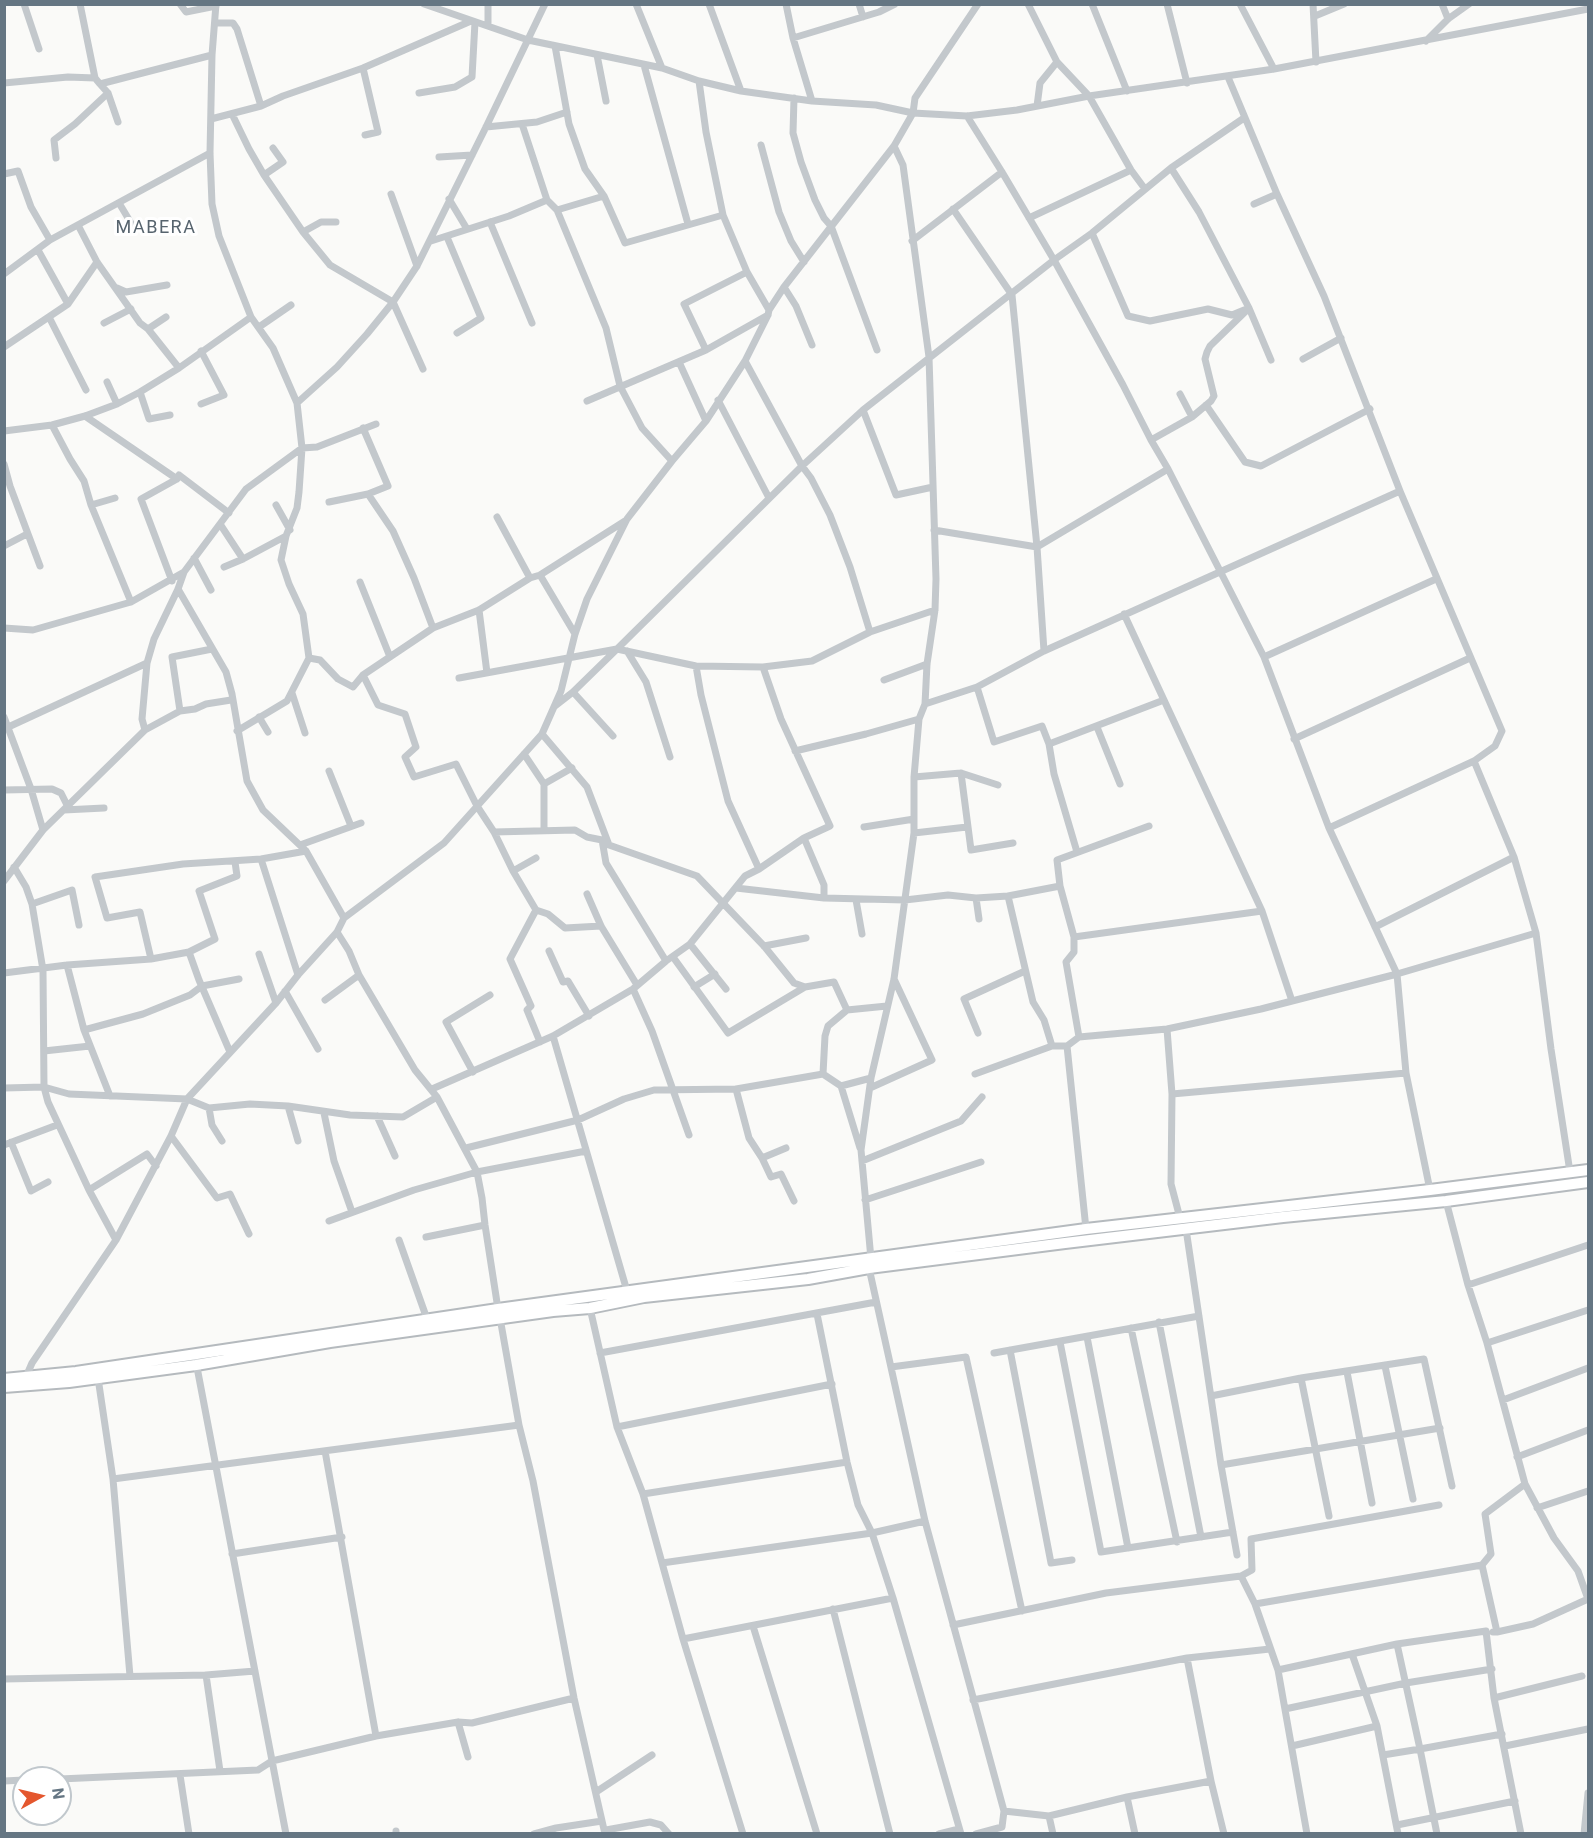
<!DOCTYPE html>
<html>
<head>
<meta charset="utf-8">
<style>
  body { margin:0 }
  #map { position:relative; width:1593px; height:1838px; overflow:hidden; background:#fafaf8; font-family:Roboto,sans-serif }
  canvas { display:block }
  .frame { position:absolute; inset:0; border:6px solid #657683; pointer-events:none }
  .north { position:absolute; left:12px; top:1766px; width:60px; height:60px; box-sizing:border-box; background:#fff; border:2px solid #c1c8cd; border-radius:50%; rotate:82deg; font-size:16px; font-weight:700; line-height:24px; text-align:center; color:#657683 }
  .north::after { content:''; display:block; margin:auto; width:21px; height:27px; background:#e4572e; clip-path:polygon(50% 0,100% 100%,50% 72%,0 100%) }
</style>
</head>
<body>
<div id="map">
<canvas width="1593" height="1838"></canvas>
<div class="frame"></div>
<div class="north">N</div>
</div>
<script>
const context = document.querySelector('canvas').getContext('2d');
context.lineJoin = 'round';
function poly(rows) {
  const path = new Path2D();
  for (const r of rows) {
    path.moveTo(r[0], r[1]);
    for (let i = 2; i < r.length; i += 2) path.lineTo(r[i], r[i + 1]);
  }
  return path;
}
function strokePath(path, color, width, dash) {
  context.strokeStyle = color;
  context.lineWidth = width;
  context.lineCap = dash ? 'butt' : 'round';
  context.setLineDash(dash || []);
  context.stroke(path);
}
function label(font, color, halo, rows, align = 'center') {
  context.font = font + ' Roboto,sans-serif';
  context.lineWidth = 6;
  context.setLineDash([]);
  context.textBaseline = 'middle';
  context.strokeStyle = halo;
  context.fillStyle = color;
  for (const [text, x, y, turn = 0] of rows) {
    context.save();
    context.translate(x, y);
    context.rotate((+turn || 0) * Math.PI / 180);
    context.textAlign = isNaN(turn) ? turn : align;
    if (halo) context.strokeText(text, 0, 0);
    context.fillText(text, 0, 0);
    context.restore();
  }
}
const primary = poly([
  [4,1379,76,1372,498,1309,1086,1229,1430,1190,1588,1170],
  [4,1387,69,1382,196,1365,330,1342,553,1311,590,1308,644,1297,808,1279,869,1268,1065,1243,1283,1217,1446,1201,1588,1182]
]);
strokePath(primary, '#b5babe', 14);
strokePath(poly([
  [24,4,39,49],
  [80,4,95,78],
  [180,4,186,12,216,6],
  [216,4,212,55,210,153,212,204,219,236,251,317,273,348,297,403,302,448,299,492,297,508,286,536,281,560,289,584,303,614,309,658,287,701,237,731],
  [424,4,528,40,662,68,699,81,741,91,812,101,876,105,913,113,967,116,1017,110,1089,96,1274,69,1588,9],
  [488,4,488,26],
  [636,4,662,68],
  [709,4,741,91],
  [786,4,793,38,812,101],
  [859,4,863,17],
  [1028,4,1057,62,1089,96,1131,170,1145,189],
  [1092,4,1127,91],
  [1167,4,1187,83],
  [1240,4,1274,69],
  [1313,4,1316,62],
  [1442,4,1448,19],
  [1315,16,1344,4],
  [215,23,233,23,237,29,261,106],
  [793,38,879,12,895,4],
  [1426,41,1448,19,1469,4],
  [555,46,569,124,585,169,604,196,625,243,723,215],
  [597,55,606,101],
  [644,65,688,224],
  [363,68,378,132,365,135],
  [1228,77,1277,194,1324,296,1400,491,1502,731,1495,746,1474,761,1329,828],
  [699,81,706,132,723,215,747,272,769,310],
  [4,83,68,77,95,78,100,84,212,55],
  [100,84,108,93,118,122],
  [419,93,455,87,472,77,475,22],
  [794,98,793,133,801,162,815,200,824,218,831,226,877,350],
  [1037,106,1040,83,1057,62],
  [232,114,249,149,264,175,303,232,330,265,393,302,423,369],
  [967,116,1002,172,1054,260,1123,385,1151,440,1168,469,1264,657,1329,828,1397,974,1406,1073,1430,1190],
  [211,119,261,106,283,96,363,68,471,21],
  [522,124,547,200,557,210,606,328,620,386,642,428,672,461],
  [486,127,537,122,567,112],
  [761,145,779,212,791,241,804,262],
  [439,157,472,155],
  [56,158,54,140,75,124,108,93],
  [1171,168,1199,212,1249,308,1271,360],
  [4,174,18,171,31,207,50,240],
  [264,175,283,162,273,148],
  [391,194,417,266],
  [449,199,467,229],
  [119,203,134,228],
  [1254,204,1277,194],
  [953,209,1012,295,1037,547,1044,651],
  [557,210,604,196],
  [1029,218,1131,170],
  [490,222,532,323],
  [78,225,97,262,140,323,148,329,179,368],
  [303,232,321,222,336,222],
  [1092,233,1128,316,1150,321,1208,309,1232,315,1249,308],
  [447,237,481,318,457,333],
  [431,241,509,216,547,200],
  [912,241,1002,172],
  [38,250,68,304],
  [4,274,50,240,210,153],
  [784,287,796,306,812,345],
  [117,288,126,292,167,285],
  [49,317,86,390],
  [104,323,131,309],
  [259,327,291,305],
  [148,329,166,317],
  [4,347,68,304,97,262],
  [706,350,684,304,747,272],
  [1303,359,1341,338],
  [745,361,802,466,811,478,830,515,850,567,870,632],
  [679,362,706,421],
  [107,382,117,404],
  [140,392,149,419,170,415],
  [1180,394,1192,417],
  [718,400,769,498],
  [587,401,706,350,768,315],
  [297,403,337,367,367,334,393,302,417,266,486,127,545,4],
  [201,404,224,395,201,351],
  [1206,405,1245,462,1261,466,1370,409],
  [863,410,896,495,933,487],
  [85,416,177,479],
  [52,425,70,459,84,481,91,505,131,602],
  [363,428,388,486,368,494],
  [4,431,52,425,85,416,117,404,140,392,179,368,251,317],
  [1151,440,1192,417,1211,401,1214,396,1205,359,1207,352,1210,346,1245,312],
  [4,464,10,486,40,566],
  [329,502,368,494,393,531,414,578,433,628],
  [91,505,115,498],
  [276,505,290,530],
  [497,517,530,578],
  [220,524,243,559,224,567],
  [934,530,1037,547,1168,469],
  [4,546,27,534],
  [194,558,211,590],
  [243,559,286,536],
  [540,575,575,634],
  [172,581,141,499,177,479,179,475,229,513],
  [360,582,390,657],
  [178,589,226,672,232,694,247,781,263,810,306,851,344,918],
  [479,610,487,673],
  [1124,614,1262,911,1292,1001],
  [4,628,33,630,131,602,184,572],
  [627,651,646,682,670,757],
  [1264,657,1436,579],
  [309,658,320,660,338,679,353,687,363,675,433,628,479,610,530,578,540,575,625,521],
  [696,666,701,695,728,801,759,869],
  [363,675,378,705,405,714,416,747,405,757,414,777,456,764,477,806,494,832,513,871,536,910,548,914,565,928,601,926],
  [459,678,617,649,802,466,863,410,1054,260,1092,233,1171,168,1244,118],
  [884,680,927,664],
  [977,687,994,742,1042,726,1049,744,1054,774,1077,852],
  [573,692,613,736],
  [292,693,305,733],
  [925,704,977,687,1044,651,1400,491],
  [555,706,573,692,617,649,696,666,763,667,812,661,870,632,935,610],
  [180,711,172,657,212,649],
  [4,717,31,789,43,830],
  [259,717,268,732],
  [1097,727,1120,784],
  [4,729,147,663],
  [145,730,180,711,195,709,206,704,231,700],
  [542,734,587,787,609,845],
  [1294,739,1470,658],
  [1049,744,1164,700],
  [795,751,866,734,919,719],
  [524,754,544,784],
  [1474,761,1514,857,1536,933,1551,1049,1570,1172],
  [329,771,351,826],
  [961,773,971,850,1013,843],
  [914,777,961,773,998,785],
  [4,790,52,789,61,793,68,807],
  [64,810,104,808],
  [864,827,914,819],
  [544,830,544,784,572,768],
  [494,832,575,830,587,837,602,840,609,845,697,876,764,946,794,983,805,987],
  [914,833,967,827],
  [804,838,824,885,824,898],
  [602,840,606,863,666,961],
  [300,845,361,823],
  [261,859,298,975],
  [14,867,26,887,32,904,43,970,44,1087,48,1102,89,1190,116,1240],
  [513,871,536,858],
  [4,881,43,830,145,730,142,719,147,663,154,639,178,589,184,572,246,489,302,448,317,447,376,424],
  [736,888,824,898,905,900,948,895,976,898,1008,896,1060,886],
  [587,894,601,926,637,985],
  [1008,896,1033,1002,1044,1020,1052,1046],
  [976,898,979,919],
  [856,900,862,934],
  [32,904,72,890,79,925],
  [536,910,510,959,531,1006,527,1010,540,1042],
  [1375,927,1514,857],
  [337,932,349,951,359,975,415,1070,437,1097,477,1172,482,1198,485,1225,498,1309],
  [1074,937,1262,911],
  [690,944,726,989],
  [764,946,806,938],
  [549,951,563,982,568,981,589,1016],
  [189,952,215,939,199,891,237,876,235,862],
  [259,954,276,1003],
  [673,957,728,1033,805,987,834,982,847,1010],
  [151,959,140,912,107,918,95,877,183,864,261,859,306,851],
  [67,965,84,1030,110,1096],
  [4,973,67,965,151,959,189,952,199,980,230,1052],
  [694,987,715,974],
  [633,989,652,1031,689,1135],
  [285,991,318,1049],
  [325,1000,359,975],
  [1167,1029,1172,1094,1171,1184,1180,1218],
  [84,1030,143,1014,190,995,202,986,239,979],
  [978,1033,964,999,1025,971],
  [553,1036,627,1291],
  [1079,1037,1066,962,1074,952,1074,937,1060,886,1057,860,1149,826],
  [1067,1046,1086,1229],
  [44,1051,90,1046],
  [473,1072,446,1022,490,995],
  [975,1074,1052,1046,1067,1046,1079,1037,1167,1029,1261,1009,1397,974,1536,933],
  [841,1086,871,1078],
  [4,1088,44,1087,69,1094,187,1099,209,1108,250,1104,288,1106,350,1115,403,1117,437,1097],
  [870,1088,932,1060,894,979],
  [432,1089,553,1036,633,989,666,961,690,944,745,876,759,869,804,838,830,826,781,719,763,667],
  [736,1089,749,1138,762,1158,771,1177,781,1174,794,1201],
  [1172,1094,1406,1073],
  [288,1106,298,1141],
  [209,1108,212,1125,222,1141],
  [324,1113,334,1161,352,1212],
  [377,1116,395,1156],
  [171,1136,217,1198,230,1194,249,1234],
  [11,1142,31,1191,48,1182],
  [4,1145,57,1125],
  [466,1148,578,1120,624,1099,654,1090,736,1089,823,1074],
  [860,1148,841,1086,823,1074,825,1036,828,1026,847,1010,887,1006],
  [762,1158,786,1148],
  [862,1161,961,1121,982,1097],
  [89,1190,147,1154,156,1166],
  [865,1200,981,1162],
  [1446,1201,1468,1285,1588,1245],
  [329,1221,414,1190,477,1172,586,1151],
  [1186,1229,1221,1465,1237,1555],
  [426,1237,485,1225],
  [399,1240,427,1319],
  [871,1259,861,1150,871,1078,894,979,914,833,914,777,919,719,925,704,927,664,935,610,936,579,929,357,903,165,894,146],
  [869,1268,925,1521,1004,1811,1002,1827,976,1834],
  [1468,1285,1487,1343],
  [590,1308,617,1427,643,1494,683,1639,743,1834],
  [817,1314,847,1462,858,1505,872,1533,893,1598,961,1834],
  [500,1318,519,1425,533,1481,574,1698,605,1834],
  [1159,1322,1201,1537],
  [1131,1328,1177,1542],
  [1087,1337,1128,1548],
  [1060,1342,1101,1552,1233,1532],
  [1010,1350,1051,1563,1072,1560],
  [600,1353,876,1302],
  [994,1353,1199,1316],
  [196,1362,286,1834],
  [1385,1366,1413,1499],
  [891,1367,966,1357,1022,1611],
  [1347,1372,1372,1503],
  [26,1377,32,1363,116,1240,171,1136,187,1099,276,1003,298,975,337,932,344,918,444,843,542,734,561,691,575,634,587,599,627,519,672,461,706,421,745,361,768,315,769,310,784,287,894,146,913,113,915,98,978,4],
  [98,1378,113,1479,130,1676],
  [1301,1378,1329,1516],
  [1211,1396,1301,1378,1424,1359,1452,1486],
  [1503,1400,1588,1368],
  [617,1427,832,1384],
  [325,1451,376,1736],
  [1517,1457,1588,1430],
  [1221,1465,1440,1428],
  [113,1479,519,1425],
  [643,1494,847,1462],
  [1537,1508,1588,1491],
  [232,1554,342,1537],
  [662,1563,872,1533,925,1521],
  [1482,1565,1491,1554,1485,1514,1525,1484],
  [1241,1576,1255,1604,1278,1670,1307,1834],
  [1255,1604,1482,1565,1497,1632,1493,1632],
  [833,1609,890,1834],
  [953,1625,1106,1593,1241,1576,1252,1570,1251,1539,1439,1505],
  [753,1626,817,1834],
  [1497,1632,1533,1624,1588,1599,1578,1571,1554,1538,1525,1484,1487,1343,1588,1310],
  [683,1639,893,1598],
  [1352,1654,1377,1726,1398,1834],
  [1187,1658,1211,1781,1224,1834],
  [1278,1670,1397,1644,1486,1631,1494,1698,1521,1834],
  [206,1675,220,1771],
  [4,1679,206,1675,255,1671],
  [1494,1698,1582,1676],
  [973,1700,1187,1658,1270,1649],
  [1285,1709,1406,1683,1492,1669],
  [458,1722,468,1757],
  [1292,1746,1377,1726],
  [1505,1746,1588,1729],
  [1383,1755,1420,1749,1397,1644],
  [180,1775,189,1834],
  [60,1779,258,1770,272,1761,376,1736,458,1722,472,1723,574,1698],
  [4,1781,24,1780],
  [596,1792,652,1755],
  [1127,1797,1135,1834],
  [1004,1811,1049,1816,1127,1797,1211,1781],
  [1049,1816,1053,1834],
  [1397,1825,1515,1801],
  [606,1830,650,1822,661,1825,669,1834],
  [396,1831,396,1834],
  [534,1834,556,1828,602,1821],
  [939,1834,959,1829],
  [1437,1834,1420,1749,1502,1734],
  [1584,1834,1588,1793]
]), '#c3c8cc', 7);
strokePath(primary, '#fff', 10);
context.letterSpacing = '1.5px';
label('18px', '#57646e', '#fff', [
  ["MABERA",156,228]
]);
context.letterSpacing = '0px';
</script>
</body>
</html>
